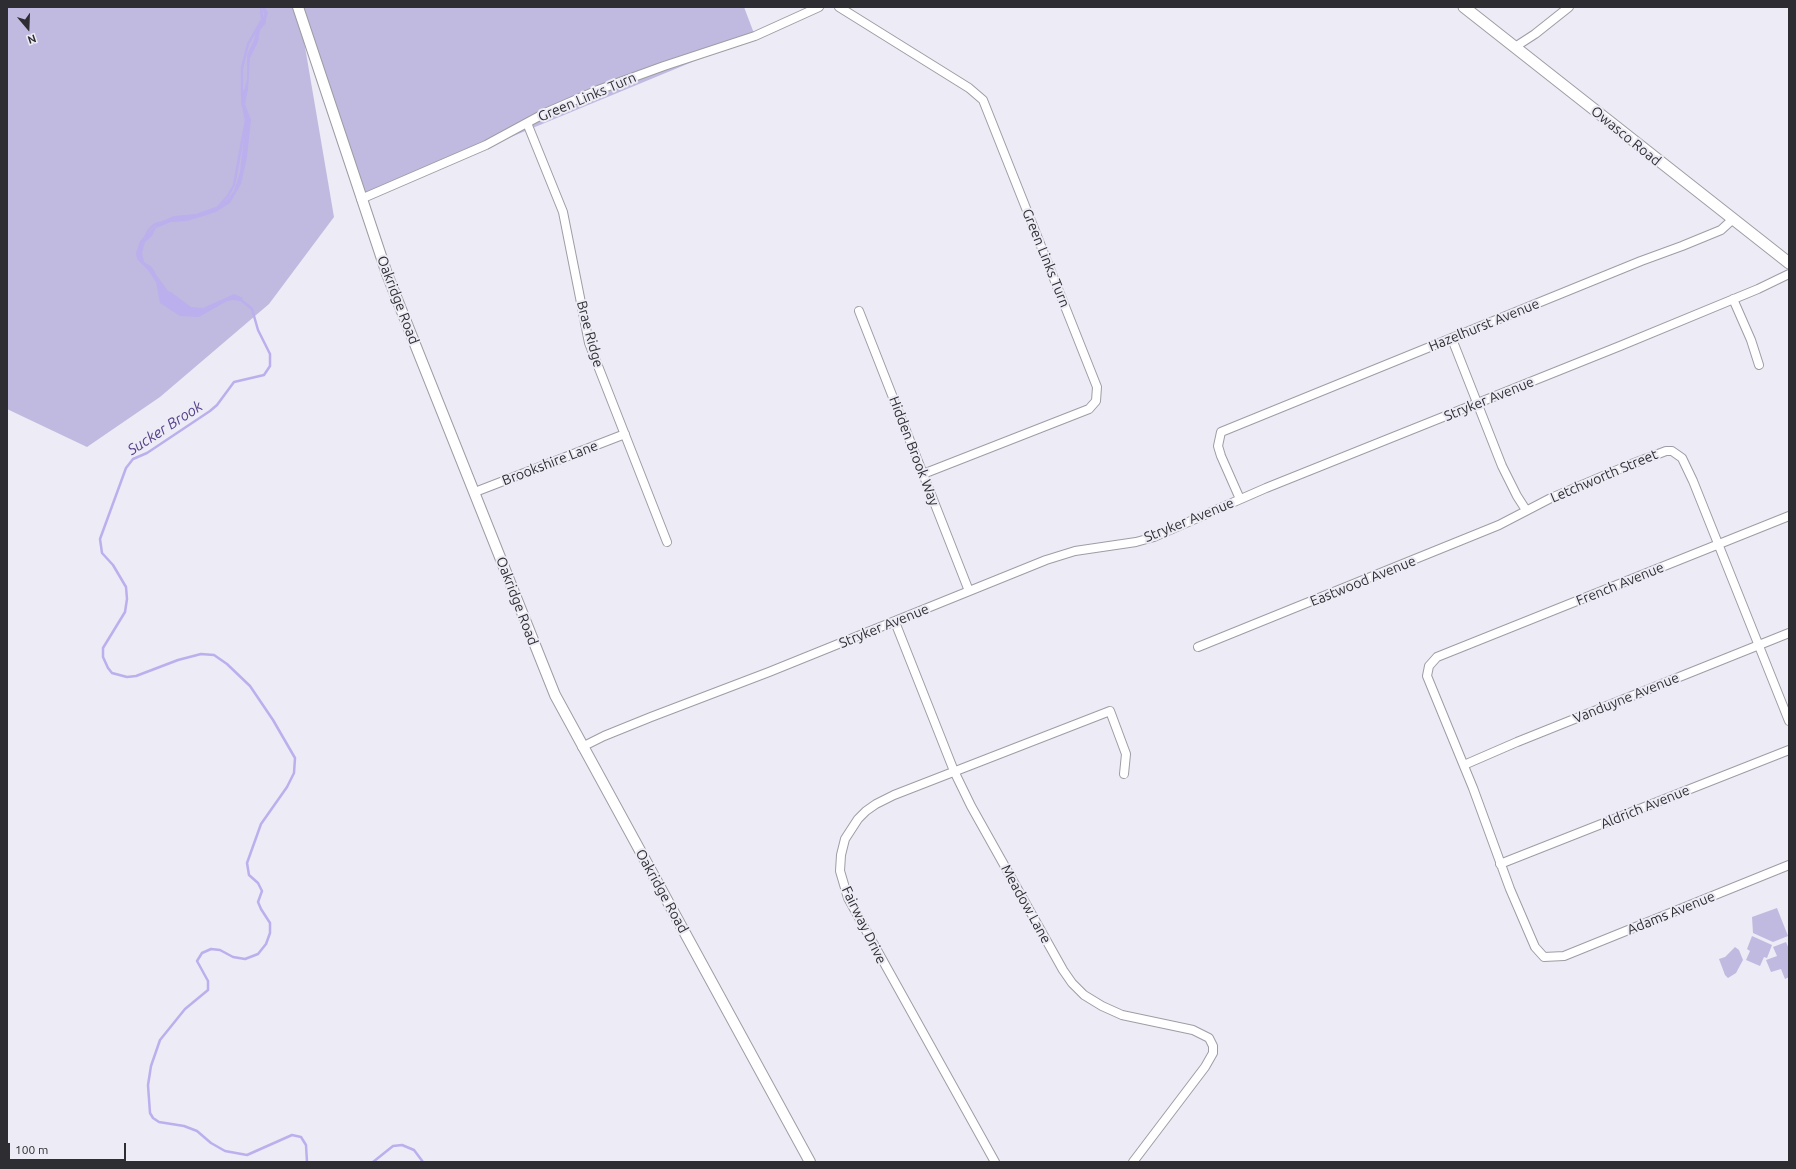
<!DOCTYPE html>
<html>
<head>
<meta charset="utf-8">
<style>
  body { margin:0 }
  #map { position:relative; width:1796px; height:1169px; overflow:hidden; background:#edebf5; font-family:Ubuntu,sans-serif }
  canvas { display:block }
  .frame { position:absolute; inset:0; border:8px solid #2e2d31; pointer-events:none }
  .north { position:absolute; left:8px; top:8px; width:40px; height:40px; -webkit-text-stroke:3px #edebf5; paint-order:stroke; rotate:161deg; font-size:11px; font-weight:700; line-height:16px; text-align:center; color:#2e2d31 }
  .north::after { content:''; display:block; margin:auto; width:14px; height:18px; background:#2e2d31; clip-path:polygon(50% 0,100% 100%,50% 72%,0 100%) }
  .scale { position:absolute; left:8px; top:1143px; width:118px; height:18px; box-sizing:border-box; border:2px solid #2e2d31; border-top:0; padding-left:5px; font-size:12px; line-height:14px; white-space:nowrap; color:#2e2d31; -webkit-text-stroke:3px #edebf5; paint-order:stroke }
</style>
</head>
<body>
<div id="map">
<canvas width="1796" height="1169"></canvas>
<div class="frame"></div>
<div class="north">N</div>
<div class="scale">100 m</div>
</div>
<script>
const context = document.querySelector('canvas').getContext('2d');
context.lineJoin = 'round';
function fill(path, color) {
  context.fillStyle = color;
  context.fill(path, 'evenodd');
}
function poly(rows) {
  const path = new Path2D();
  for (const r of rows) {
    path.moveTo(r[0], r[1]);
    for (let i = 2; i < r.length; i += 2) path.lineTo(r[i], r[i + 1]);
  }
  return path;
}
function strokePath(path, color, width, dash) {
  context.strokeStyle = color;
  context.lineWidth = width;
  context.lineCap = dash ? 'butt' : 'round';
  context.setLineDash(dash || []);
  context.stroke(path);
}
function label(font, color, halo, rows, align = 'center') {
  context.font = font + ' Ubuntu,sans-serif';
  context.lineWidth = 4;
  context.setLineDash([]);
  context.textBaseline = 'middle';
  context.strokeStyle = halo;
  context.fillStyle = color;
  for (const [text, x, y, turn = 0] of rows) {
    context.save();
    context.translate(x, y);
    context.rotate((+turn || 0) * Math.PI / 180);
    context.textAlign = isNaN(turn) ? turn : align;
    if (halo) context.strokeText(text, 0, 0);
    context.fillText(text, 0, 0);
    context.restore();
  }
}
fill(poly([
  [7,7,744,7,755,36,361,199,304,41,334,217,269,304,160,397,87,447,7,409],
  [1777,908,1788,936,1773,942,1753,933,1752,917],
  [1752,936,1772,945,1767,958,1764,957,1760,966,1746,960,1750,951,1747,949],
  [1786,942,1789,949,1789,977,1785,979,1781,969,1771,972,1766,960,1777,956,1773,947],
  [1735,947,1739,950,1743,960,1736,973,1728,978,1725,975,1719,959,1725,957]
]), '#c0bae0');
fill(poly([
  [262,7,265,7,268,13,266,19,266,23,260,30,258,42,250,58,248,89,245,104,251,120,247,157,241,184,230,203,216,212,187,221,171,222,156,228,152,236,145,242,142,253,144,262,152,267,157,276,168,291,171,292,191,307,203,308,234,294,243,298,240,301,233,300,227,301,199,317,180,316,160,303,156,282,148,270,137,259,136,253,140,241,160,222,174,216,196,214,221,205,228,199,234,191,240,172,246,121,241,103,241,96,245,88,247,79,247,55,254,40,257,28,262,22,264,14]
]), '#bbafed');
strokePath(poly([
  [242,96,242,68,248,44,262,20,261,7],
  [218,207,228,196,234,185,246,120,244,111],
  [144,239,148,231,154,225,159,223],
  [240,299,252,309,258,330,270,354,270,366,264,375,234,382,217,405,210,411,147,453,133,459,126,468,100,539,102,553,113,565,126,587,127,599,125,612,103,648,103,657,108,668,112,673,127,677,136,676,178,660,201,654,214,655,227,664,250,686,273,720,295,758,294,773,287,787,261,824,247,863,249,875,258,883,262,891,258,902,261,909,270,923,270,933,266,944,258,954,245,959,233,957,220,950,211,949,202,953,197,961,208,981,208,990,185,1009,160,1040,151,1066,148,1085,150,1113,153,1118,159,1122,184,1126,197,1131,211,1143,225,1151,247,1155,292,1135,301,1137,306,1145,307,1162],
  [373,1162,393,1146,402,1145,414,1150,423,1162]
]), '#bbafed', 2.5);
const minor = poly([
  [839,7,969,88,983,100,1097,387,1096,401,1089,409,923,474],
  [1515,47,1535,34,1569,7],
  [527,123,563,212,589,343,667,542],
  [361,199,486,145,545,113,598,90,664,66,755,36,819,7],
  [1733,299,1751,340,1759,365],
  [859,311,969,591],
  [1452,339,1502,466,1517,496,1526,510],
  [475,492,625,434],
  [1240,499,1221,456,1218,446,1221,432,1641,261,1682,246,1721,230,1733,219],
  [1789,516,1437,657,1429,666,1427,676,1473,788,1510,889,1535,947,1544,957,1564,956,1789,865],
  [895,622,954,771,971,806,1063,970,1072,983,1084,995,1102,1006,1122,1015,1193,1030,1209,1038,1213,1046,1213,1053,1205,1067,1133,1162],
  [1198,647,1499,525,1551,498,1629,465,1666,451,1672,451,1682,458,1693,481,1789,721],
  [582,747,604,736,651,717,769,672,1046,560,1075,551,1136,542,1154,537,1266,488,1620,346,1758,289,1789,274],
  [1464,765,1517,742,1789,633],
  [1500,864,1789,750],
  [995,1162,848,898,840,871,841,855,845,839,858,819,866,811,876,804,894,795,1110,711,1126,754,1124,774]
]);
const tertiary = poly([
  [298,7,387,274,555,695,810,1162]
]);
const secondary = poly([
  [1464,7,1789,263]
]);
strokePath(minor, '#9e9da5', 10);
strokePath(tertiary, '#9e9da5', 12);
strokePath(secondary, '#9e9da5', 13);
strokePath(minor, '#fff', 8);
strokePath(tertiary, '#fff', 10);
strokePath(secondary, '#fff', 11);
label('14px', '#2e2d31', '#edebf5', [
  ["Green Links Turn",587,97,-23],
  ["Owasco Road",1626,136,39],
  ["Green Links Turn",1046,258,68],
  ["Oakridge Road",398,300,69],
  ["Hazelhurst Avenue",1484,325,-22],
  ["Brae Ridge",590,334,75],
  ["Stryker Avenue",1489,399,-22],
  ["Hidden Brook Way",914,451,69],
  ["Brookshire Lane",550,463,-21],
  ["Letchworth Street",1604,476,-23],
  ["Stryker Avenue",1189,520,-22],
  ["Eastwood Avenue",1363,581,-22],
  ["French Avenue",1620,584,-22],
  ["Oakridge Road",517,601,69],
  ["Stryker Avenue",884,626,-22],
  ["Vanduyne Avenue",1626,698,-22],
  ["Aldrich Avenue",1645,807,-22],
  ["Oakridge Road",662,891,61],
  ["Meadow Lane",1026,904,61],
  ["Adams Avenue",1671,913,-22],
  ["Fairway Drive",864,925,64]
]);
label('italic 15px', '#55418b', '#edebf5', [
  ["Sucker Brook",165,428,-33]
]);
</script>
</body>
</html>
